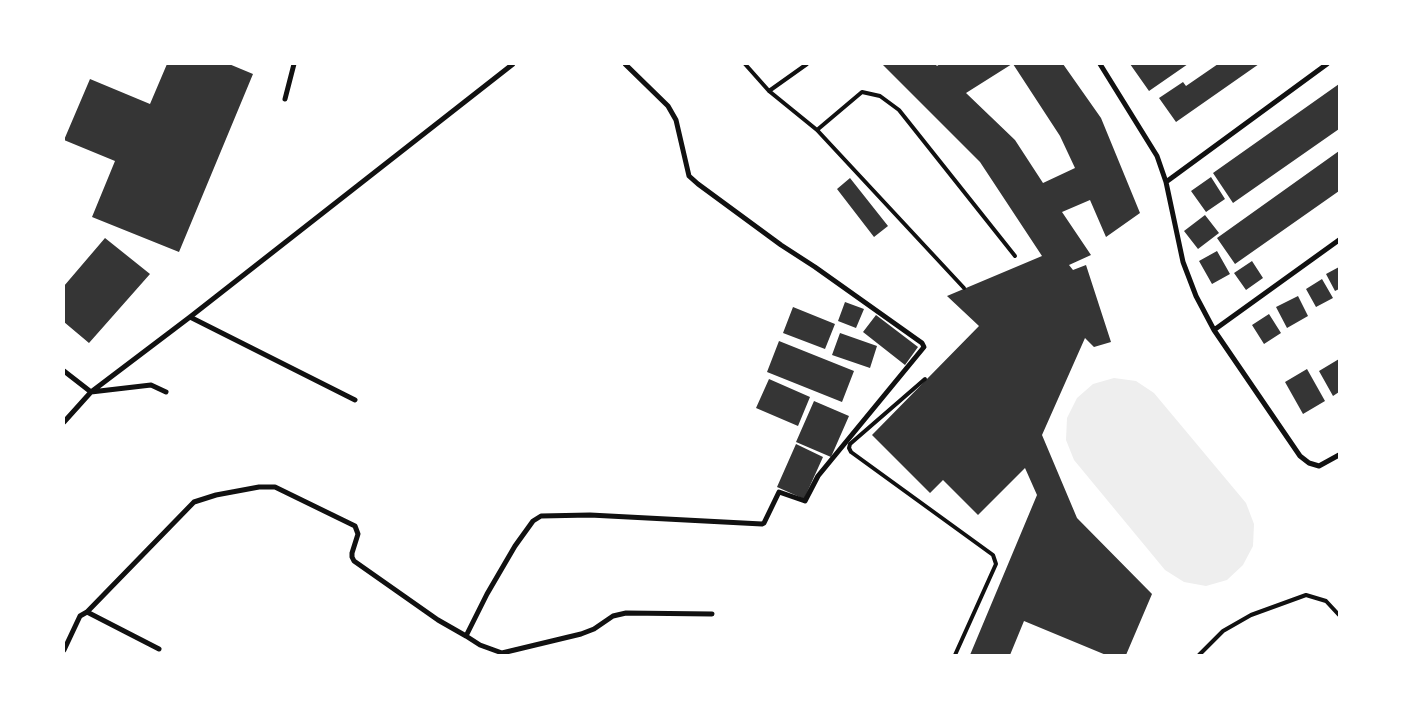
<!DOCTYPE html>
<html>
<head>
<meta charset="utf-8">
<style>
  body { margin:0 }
  #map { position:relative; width:1403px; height:719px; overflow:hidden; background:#fff; font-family:"Nunito Sans",sans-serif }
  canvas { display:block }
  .frame { position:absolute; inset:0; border:65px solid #fff; pointer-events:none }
</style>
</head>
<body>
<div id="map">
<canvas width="1403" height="719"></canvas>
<div class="frame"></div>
</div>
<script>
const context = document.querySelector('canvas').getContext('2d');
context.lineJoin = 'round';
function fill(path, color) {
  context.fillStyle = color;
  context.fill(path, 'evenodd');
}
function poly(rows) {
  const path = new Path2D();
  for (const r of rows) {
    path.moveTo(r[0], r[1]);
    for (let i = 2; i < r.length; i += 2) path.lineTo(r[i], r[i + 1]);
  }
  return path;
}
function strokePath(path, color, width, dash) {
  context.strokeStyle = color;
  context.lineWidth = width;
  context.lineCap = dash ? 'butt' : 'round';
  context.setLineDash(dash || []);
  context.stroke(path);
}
fill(poly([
  [1114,378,1136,381,1154,393,1246,503,1254,524,1253,546,1243,565,1227,580,1206,586,1184,582,1165,570,1074,460,1066,440,1067,418,1077,398,1093,384]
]), '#eee');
fill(poly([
  [167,64,229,64,253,74,179,252,92,217,115,161,64,140,90,79,150,104],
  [882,64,935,64,937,66,940,64,1012,64,966,93,1015,140,1043,183,1075,168,1060,136,1013,64,1063,64,1101,118,1140,213,1106,237,1090,200,1062,212,1091,255,1069,265,1073,270,1086,265,1111,342,1094,347,1085,338,1042,435,1077,518,1152,594,1126,655,1106,655,1024,621,1010,655,970,655,1037,495,1025,468,978,515,943,480,930,493,872,435,979,326,947,296,1042,256,980,162],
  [1130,64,1188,64,1149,91],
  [1218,64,1259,64,1176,122,1159,98,1183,82,1186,86],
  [1339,84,1339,129,1233,203,1213,173],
  [1339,151,1339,191,1235,264,1217,238],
  [1211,177,1225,199,1206,212,1191,191],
  [850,178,888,226,874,237,837,189],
  [1205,215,1219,233,1198,249,1184,231],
  [105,238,150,274,89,343,64,322,64,286],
  [1217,251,1230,274,1212,284,1199,261],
  [1252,261,1263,278,1246,290,1234,273],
  [1339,267,1339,289,1335,291,1326,274],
  [1322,279,1333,298,1316,307,1306,289],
  [1298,296,1308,316,1287,328,1276,307],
  [845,302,864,309,856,328,838,321],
  [793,307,835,324,825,349,783,333],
  [1269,314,1281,333,1264,344,1252,325],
  [876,315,918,347,905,365,863,332],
  [840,333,877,346,870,368,832,355],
  [779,341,854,371,842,402,767,372],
  [1339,359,1339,392,1333,396,1319,371],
  [1307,369,1325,401,1303,414,1285,382],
  [769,379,810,397,798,426,756,408],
  [814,401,849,416,831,457,796,442],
  [796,444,823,457,804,499,777,487]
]), '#353535');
strokePath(poly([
  [745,64,769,91,817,130,964,288],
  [769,91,807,64],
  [817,130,862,92,880,96,899,110,1015,256],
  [925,379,850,444,849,448,851,452,993,555,996,564,955,655],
  [1199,655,1223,631,1251,615,1306,595,1326,601,1339,615]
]), '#111', 4);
strokePath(poly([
  [1100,64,1157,156,1166,182,1183,262,1196,296,1214,330,1300,456,1309,463,1319,466,1339,455],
  [285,99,294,64],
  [1166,182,1327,64],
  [190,317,355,400],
  [1214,330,1339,240],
  [64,371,91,392,151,385,166,392],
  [64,422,91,392,190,317,513,64],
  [87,612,194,502,216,495,259,487,275,487,355,526,358,534,352,553,352,557,354,561,438,620,466,636,487,594,515,546,533,521,541,516,590,515,762,524,764,523,779,492,805,501,818,476,924,347,922,343,815,267,781,245,698,184,689,176,676,120,668,106,625,64],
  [466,636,480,645,502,653,581,634,594,629,613,616,626,613,712,614],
  [64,650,80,616,87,612,159,649]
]), '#111', 5);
</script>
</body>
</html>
